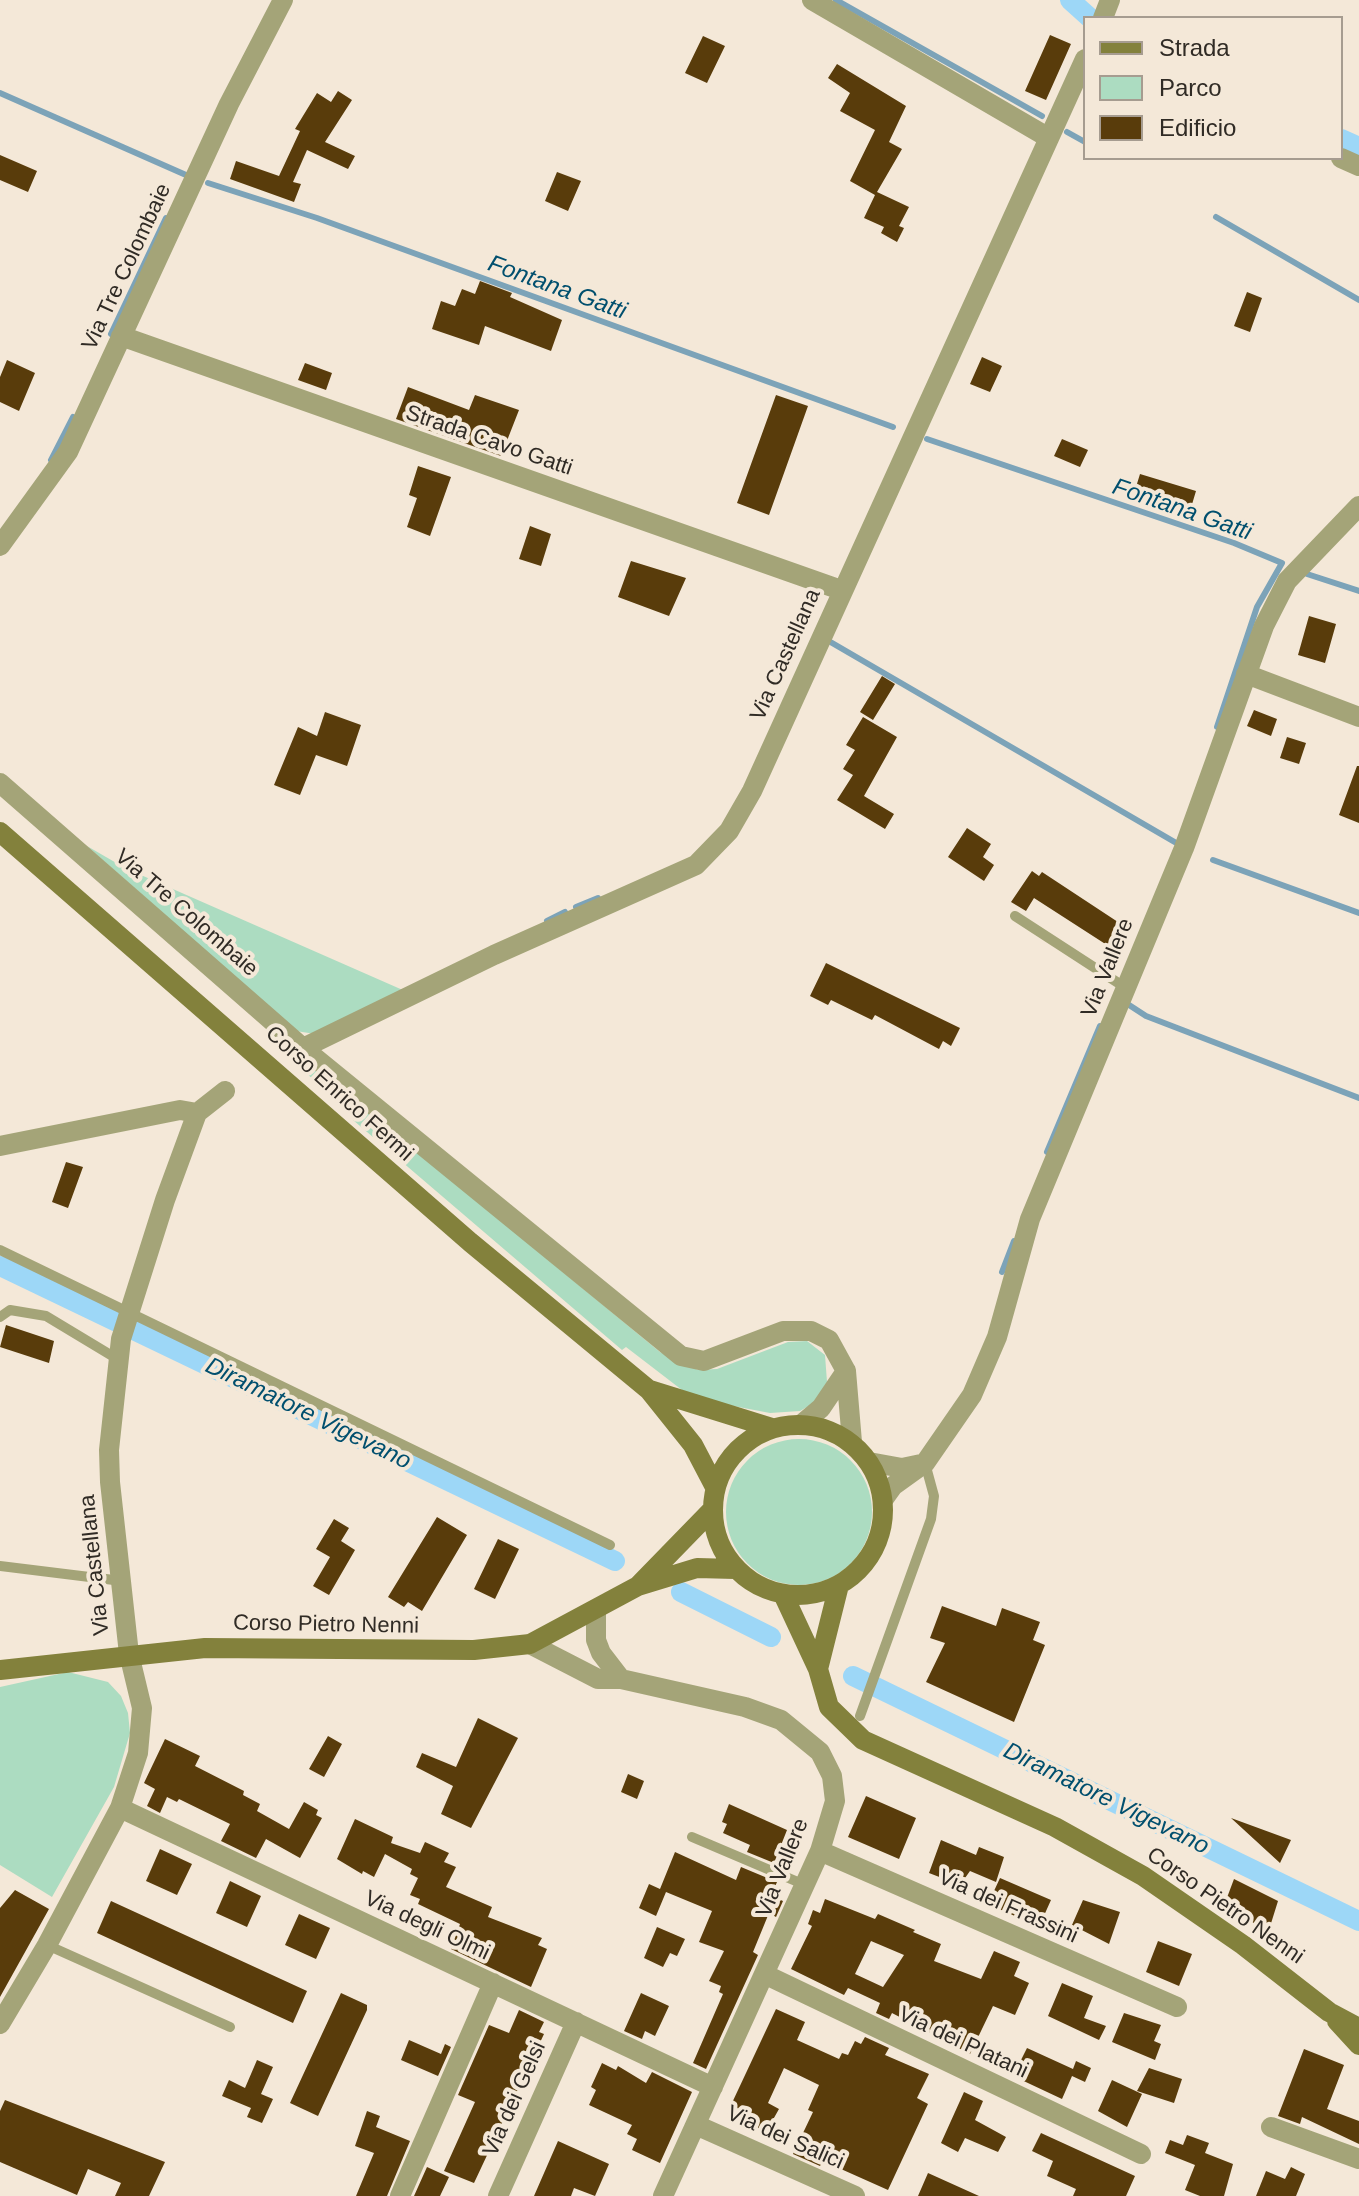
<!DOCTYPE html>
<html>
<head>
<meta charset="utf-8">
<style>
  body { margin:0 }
  #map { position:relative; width:1359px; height:2196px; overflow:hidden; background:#f4e8d8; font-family:Arial,sans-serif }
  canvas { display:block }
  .legend { position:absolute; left:1083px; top:16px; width:260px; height:144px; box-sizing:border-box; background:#f4e8d8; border:2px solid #a69c90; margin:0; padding:10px 14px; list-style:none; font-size:24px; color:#302b25 }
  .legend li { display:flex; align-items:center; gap:16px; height:40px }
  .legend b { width:40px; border:2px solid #a69c90 }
</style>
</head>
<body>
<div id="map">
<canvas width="1359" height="2196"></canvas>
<ul class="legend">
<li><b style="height:10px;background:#83813c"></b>Strada</li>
<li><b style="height:22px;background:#acdcc1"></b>Parco</li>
<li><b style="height:22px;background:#593c0b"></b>Edificio</li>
</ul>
</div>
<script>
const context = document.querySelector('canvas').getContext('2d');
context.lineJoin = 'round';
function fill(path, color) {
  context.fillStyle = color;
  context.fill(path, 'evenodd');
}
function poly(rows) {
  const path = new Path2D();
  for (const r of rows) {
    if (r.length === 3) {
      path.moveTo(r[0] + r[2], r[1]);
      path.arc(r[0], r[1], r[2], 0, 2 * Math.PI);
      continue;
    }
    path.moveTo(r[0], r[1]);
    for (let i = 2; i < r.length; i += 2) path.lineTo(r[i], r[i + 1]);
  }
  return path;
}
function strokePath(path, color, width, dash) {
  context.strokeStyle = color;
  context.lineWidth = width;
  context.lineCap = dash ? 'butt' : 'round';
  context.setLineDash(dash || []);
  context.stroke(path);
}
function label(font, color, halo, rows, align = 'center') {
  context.font = font + ' Arial,sans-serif';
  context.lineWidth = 8;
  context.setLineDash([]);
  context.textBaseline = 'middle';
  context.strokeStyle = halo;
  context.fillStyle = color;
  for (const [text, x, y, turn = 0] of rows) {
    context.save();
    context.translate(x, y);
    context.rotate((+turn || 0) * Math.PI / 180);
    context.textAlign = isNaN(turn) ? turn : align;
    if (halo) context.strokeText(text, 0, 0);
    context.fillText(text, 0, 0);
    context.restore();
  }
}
fill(poly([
  [87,846,125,868,405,991,315,1034,296,1031],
  [308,1062,660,1352,698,1370,717,1369,788,1342,807,1341,825,1355,827,1382,814,1403,800,1411,770,1413,707,1401,682,1390,626,1347,622,1350,353,1120,356,1116,300,1068],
  [799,1512,73],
  [68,1672,108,1682,121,1696,128,1713,130,1733,114,1787,52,1897,0,1865,0,1687]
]), '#acdcc1');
strokePath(poly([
  [836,0,1042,116],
  [0,93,186,175],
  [1067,132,1085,142],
  [208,183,317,218,893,427],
  [1216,217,1359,300],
  [111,334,166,218],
  [927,439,1234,543,1282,563],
  [51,460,73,417],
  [1307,574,1359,591],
  [827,640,1178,844],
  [1217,727,1257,607,1282,563],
  [1213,860,1359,913],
  [576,907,598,898],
  [547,921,565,912],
  [1126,1003,1146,1016,1359,1098],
  [1047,1152,1100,1026],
  [1002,1272,1014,1241]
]), '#7ca3b8', 6);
strokePath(poly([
  [1070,0,1090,18],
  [1341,139,1359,147],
  [0,1266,615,1561],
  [681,1592,771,1637],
  [853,1676,1359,1921]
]), '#9dd7f7', 20);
fill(poly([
  [1050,35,1071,44,1046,100,1025,91],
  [703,36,725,46,707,83,685,73],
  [837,64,906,106,889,142,902,149,877,192,909,207,899,226,904,228,897,242,881,233,884,227,864,218,875,195,850,181,875,130,840,111,850,93,828,78],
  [338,91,352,100,325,142,355,156,348,169,307,150,293,182,301,184,294,202,230,179,236,161,279,176,300,131,295,129,317,93,331,102],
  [0,155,37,171,28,192,0,180],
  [557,172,581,181,568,211,545,201],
  [480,281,512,293,510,297,562,320,551,351,485,326,479,345,432,329,441,301,455,306,462,289,475,294],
  [1247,292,1262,298,1250,332,1234,326],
  [982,357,1002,366,990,392,970,384],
  [7,360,35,373,19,411,0,402,0,377],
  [305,363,332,373,326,390,298,380],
  [408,387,469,410,475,395,519,410,501,456,396,419],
  [776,395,808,406,769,515,737,503],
  [1062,439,1088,450,1080,467,1054,456],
  [418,466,451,477,430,536,407,527,417,498,409,495],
  [1140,474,1196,491,1187,521,1132,500],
  [530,526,551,534,541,566,519,559],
  [631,561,686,578,669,616,618,597],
  [1309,616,1336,624,1325,663,1298,655],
  [882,676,895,684,873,720,860,712],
  [1254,710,1277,719,1271,736,1247,726],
  [325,712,361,725,347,766,316,755,300,795,274,785,298,727,317,736],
  [863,717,897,737,864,796,894,814,885,829,837,800,853,775,843,769,855,750,846,745],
  [1287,737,1306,743,1299,764,1280,758],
  [1357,766,1359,766,1359,823,1339,815],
  [967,828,991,844,983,857,994,865,984,881,948,857],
  [1032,871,1039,876,1042,872,1124,926,1110,947,1034,898,1026,911,1011,902],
  [826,963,960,1028,951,1046,943,1041,939,1049,875,1015,872,1020,831,1000,828,1005,810,996],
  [66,1162,83,1167,68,1208,52,1202],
  [6,1325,54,1341,49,1363,0,1347],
  [437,1517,467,1535,422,1611,408,1602,404,1607,388,1597],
  [334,1519,349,1528,341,1541,355,1550,329,1595,313,1586,330,1557,316,1549],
  [498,1539,519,1549,495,1599,474,1589],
  [942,1606,996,1626,1002,1608,1040,1622,1033,1640,1045,1645,1014,1722,926,1682,945,1643,930,1638],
  [478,1718,518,1738,471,1828,441,1814,453,1786,416,1767,422,1753,456,1767],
  [328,1736,342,1744,324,1777,309,1769],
  [165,1739,200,1756,195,1766,244,1791,243,1795,260,1804,257,1811,289,1829,304,1802,318,1810,316,1815,322,1818,300,1858,266,1839,256,1858,221,1841,230,1824,179,1799,177,1802,167,1797,160,1813,147,1806,155,1789,144,1783],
  [628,1774,644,1781,637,1799,621,1792],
  [866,1796,916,1818,899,1859,848,1837],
  [729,1804,787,1830,774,1863,747,1852,750,1845,723,1833,727,1824,722,1822],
  [1231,1818,1291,1840,1280,1863],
  [355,1819,393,1837,391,1843,420,1853,425,1842,449,1853,444,1862,456,1867,446,1887,492,1907,488,1917,542,1938,538,1945,547,1949,531,1987,451,1949,460,1924,418,1904,420,1899,410,1895,418,1878,410,1874,412,1869,385,1854,374,1877,363,1871,362,1874,337,1859],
  [941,1840,976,1855,979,1847,1004,1857,996,1882,970,1871,960,1885,929,1873],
  [160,1849,192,1864,177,1895,146,1881],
  [675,1852,736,1880,741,1867,777,1882,771,1896,783,1901,776,1917,769,1913,753,1952,758,1955,706,2069,693,2063,723,1994,719,1992,721,1986,709,1981,724,1951,699,1942,712,1911,666,1892,656,1916,639,1908,649,1884,660,1889],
  [1000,1878,1051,1900,1042,1920,1029,1914,1026,1921,988,1904],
  [1234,1879,1278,1901,1268,1933,1225,1903],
  [230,1881,261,1896,247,1927,216,1913],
  [15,1890,49,1909,0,1997,0,1908],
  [825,1899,875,1919,878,1914,915,1930,913,1932,941,1944,934,1961,981,1979,994,1951,1020,1962,1014,1976,1029,1983,1015,2015,993,2006,970,2054,892,2013,889,2019,876,2013,880,2003,848,1988,844,1995,791,1969,812,1926,808,1924,813,1910,820,1913],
  [871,1941,904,1955,883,1987,855,1974],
  [1083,1900,1120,1912,1109,1944,1072,1925],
  [111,1901,307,1991,293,2023,97,1933],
  [299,1914,330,1928,316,1959,285,1945],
  [657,1927,685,1939,677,1956,670,1953,663,1967,644,1958],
  [1158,1941,1192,1954,1179,1986,1146,1972],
  [1062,1983,1093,1996,1084,2018,1106,2026,1099,2040,1048,2016],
  [341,1993,367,2005,367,2010,318,2116,290,2103],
  [641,1993,669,2006,655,2036,645,2031,642,2039,624,2031],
  [776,2009,805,2022,797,2040,839,2059,842,2053,848,2055,855,2041,861,2044,865,2037,889,2048,885,2055,929,2074,917,2098,928,2104,888,2190,823,2161,820,2166,793,2154,813,2112,808,2110,819,2085,784,2068,768,2103,779,2109,766,2132,737,2117,741,2110,731,2105],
  [519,2010,544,2022,539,2032,544,2034,474,2183,444,2171,475,2102,458,2095,489,2025,509,2033],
  [1124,2013,1161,2025,1154,2041,1161,2044,1155,2060,1112,2042],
  [409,2040,441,2054,445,2044,451,2047,438,2076,401,2060],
  [1027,2048,1073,2069,1076,2061,1091,2068,1085,2082,1072,2076,1062,2099,1013,2076],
  [1304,2049,1344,2065,1327,2109,1359,2121,1359,2144,1302,2117,1300,2124,1278,2116],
  [257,2060,273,2067,261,2094,273,2099,262,2123,247,2117,251,2108,222,2096,229,2080,245,2088],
  [602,2063,616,2070,618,2066,646,2083,652,2072,692,2092,660,2163,632,2150,637,2139,627,2134,632,2125,589,2105,596,2090,591,2087],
  [1149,2068,1182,2079,1174,2103,1137,2091],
  [1112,2080,1142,2094,1127,2127,1098,2111],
  [964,2092,983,2101,975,2120,1006,2137,998,2152,965,2138,958,2152,941,2143],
  [5,2100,165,2162,149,2196,115,2196,121,2183,88,2169,77,2195,0,2162,0,2111],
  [367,2111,380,2116,376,2127,410,2141,387,2196,356,2196,374,2153,355,2146],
  [1041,2133,1135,2176,1126,2196,1073,2196,1076,2189,1047,2176,1053,2161,1032,2151],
  [1187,2135,1209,2143,1205,2153,1233,2164,1224,2196,1200,2196,1185,2190,1195,2165,1165,2153,1170,2140,1183,2145],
  [558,2141,609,2164,595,2196,574,2188,571,2196,534,2196],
  [427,2167,449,2177,440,2196,414,2196],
  [1291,2167,1305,2174,1296,2196,1256,2196,1266,2171,1285,2179],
  [928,2173,979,2196,918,2196]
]), '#593c0b');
strokePath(poly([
  [1015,916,1126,988],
  [0,1250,610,1545],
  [0,1317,10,1310,46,1316,119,1360],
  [0,1566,122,1581],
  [860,1716,931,1519,934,1496,925,1463],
  [692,1837,805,1885],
  [47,1945,230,2027]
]), '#a4a478', 10);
strokePath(poly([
  [812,0,1049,138],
  [1103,18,1110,0],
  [1341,158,1359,166],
  [121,336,841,590],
  [0,546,68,452,229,104,283,0],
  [1246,674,1359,717],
  [0,783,303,1048,681,1356,704,1361,783,1331,811,1331,829,1340,846,1371,852,1442],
  [303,1048,494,955,696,865,729,831,752,791,1085,59],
  [0,1146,180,1110,197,1113],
  [802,1424,821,1408,846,1371],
  [869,1462,902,1468,921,1464],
  [883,1500,893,1486,925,1463,972,1395,997,1337,1030,1219,1184,848,1264,626,1287,581,1359,506],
  [596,1612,596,1640,601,1653,621,1679],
  [530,1644,598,1679,621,1679,745,1707,781,1720,820,1752,832,1776,835,1801,820,1851,663,2196],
  [120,1808,713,2087],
  [820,1851,1177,2007],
  [764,1974,1141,2154],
  [0,2024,47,1945,120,1808,138,1753,142,1708,129,1654,110,1482,109,1450,121,1339,165,1200,197,1113,225,1091],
  [696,2125,855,2196],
  [1271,2127,1359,2159],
  [400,2196,493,1983],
  [498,2196,576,2022]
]), '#a4a478', 20);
strokePath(poly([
  [0,832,470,1242,649,1390,693,1445,715,1487],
  [650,1390,772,1428],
  [798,1510,85],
  [638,1586,712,1510],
  [783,1594,818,1669,829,1707,863,1740,1055,1827,1143,1876,1243,1945,1329,2012,1359,2028],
  [818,1669,839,1585],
  [0,1670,205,1648,474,1650,530,1644,638,1586,697,1568,735,1569],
  [1337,2021,1359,2045]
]), '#83813c', 20);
label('22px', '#302b25', '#f4e8d8', [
  ["Via Tre Colombaie",127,267,-65],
  ["Strada Cavo Gatti",489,441,19],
  ["Via Castellana",786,655,-66],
  ["Via Tre Colombaie",186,913,41],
  ["Via Vallere",1108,968,-68],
  ["Corso Enrico Fermi",339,1094,42],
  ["Via Castellana",95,1565,-96],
  ["Corso Pietro Nenni",326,1625,1],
  ["Via Vallere",783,1868,-68],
  ["Corso Pietro Nenni",1225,1906,35],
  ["Via dei Frassini",1008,1907,24],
  ["Via degli Olmi",427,1926,25],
  ["Via dei Platani",963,2043,25],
  ["Via dei Gelsi",515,2099,-66],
  ["Via dei Salici",785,2138,24]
]);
label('italic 24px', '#014f6e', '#f4e8d8', [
  ["Fontana Gatti",557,288,20],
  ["Fontana Gatti",1182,510,19],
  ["Diramatore Vigevano",308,1414,26],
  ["Diramatore Vigevano",1106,1799,26]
]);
</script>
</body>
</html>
